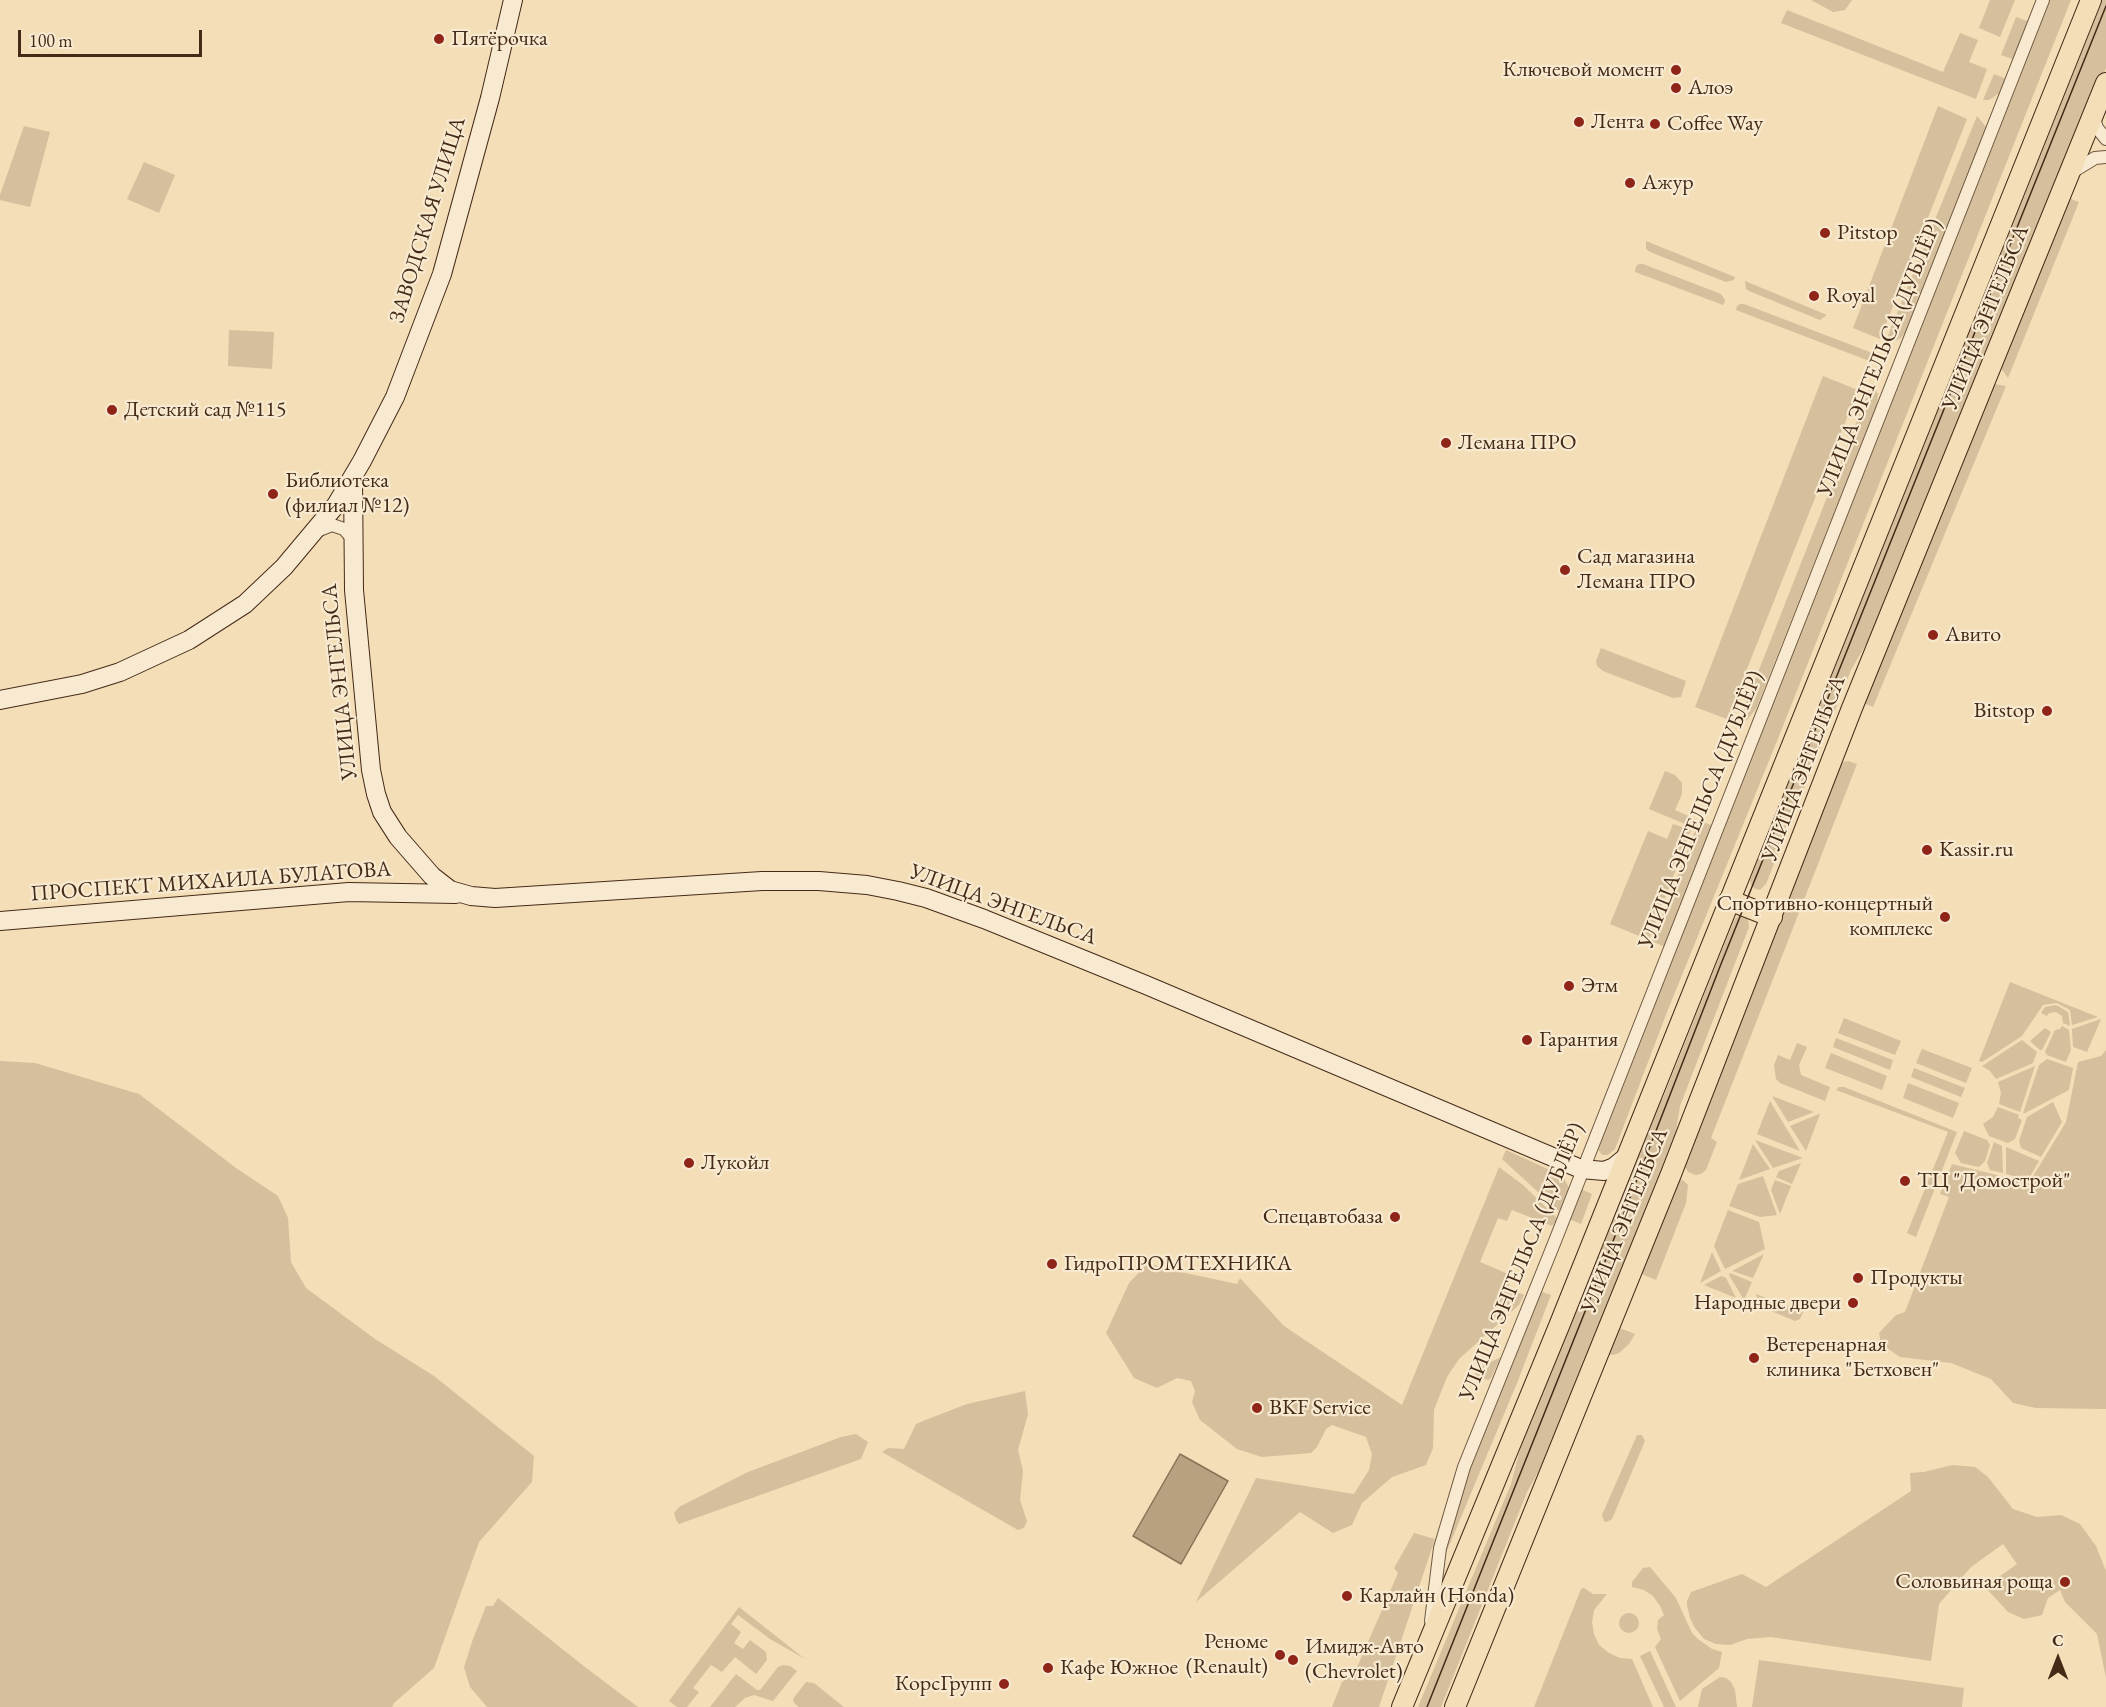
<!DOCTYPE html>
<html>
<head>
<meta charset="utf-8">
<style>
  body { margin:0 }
  #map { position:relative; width:2106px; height:1707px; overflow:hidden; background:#f3deb7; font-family:"EB Garamond",serif }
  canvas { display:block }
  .north { position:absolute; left:2028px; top:1629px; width:60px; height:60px; -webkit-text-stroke:4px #f7ead0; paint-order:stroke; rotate:0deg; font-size:16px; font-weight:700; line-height:24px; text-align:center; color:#452a18 }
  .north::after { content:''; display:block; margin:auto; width:21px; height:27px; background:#452a18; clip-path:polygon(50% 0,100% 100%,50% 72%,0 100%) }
  .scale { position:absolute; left:18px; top:30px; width:184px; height:27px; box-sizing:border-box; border:3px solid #452a18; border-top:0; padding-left:8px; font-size:18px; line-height:21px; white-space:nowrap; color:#452a18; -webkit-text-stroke:4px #f7ead0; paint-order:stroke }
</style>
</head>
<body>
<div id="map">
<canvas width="2106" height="1707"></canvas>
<div class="north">С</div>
<div class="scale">100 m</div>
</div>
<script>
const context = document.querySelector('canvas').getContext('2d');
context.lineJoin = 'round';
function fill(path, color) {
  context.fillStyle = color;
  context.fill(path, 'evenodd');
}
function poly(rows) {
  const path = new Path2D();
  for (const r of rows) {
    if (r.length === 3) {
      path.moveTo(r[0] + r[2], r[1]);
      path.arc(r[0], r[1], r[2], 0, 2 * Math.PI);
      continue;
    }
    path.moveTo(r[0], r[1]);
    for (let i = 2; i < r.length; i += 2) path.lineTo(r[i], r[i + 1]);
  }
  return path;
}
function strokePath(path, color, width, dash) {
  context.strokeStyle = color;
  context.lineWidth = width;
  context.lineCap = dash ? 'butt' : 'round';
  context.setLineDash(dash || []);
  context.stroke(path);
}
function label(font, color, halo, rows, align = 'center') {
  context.font = font + ' "EB Garamond",serif';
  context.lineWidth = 4.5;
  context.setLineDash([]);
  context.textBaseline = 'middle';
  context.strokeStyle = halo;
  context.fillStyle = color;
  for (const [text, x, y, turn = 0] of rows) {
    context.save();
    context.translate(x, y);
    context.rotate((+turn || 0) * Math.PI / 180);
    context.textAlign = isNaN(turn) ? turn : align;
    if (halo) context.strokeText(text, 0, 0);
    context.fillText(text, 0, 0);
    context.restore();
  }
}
fill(poly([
  [1811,0,1852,0,1845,10,1833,12],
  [1990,0,2015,0,2000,37,1979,28],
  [2046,0,2071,0,1779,736,1667,1012,1615,1149,1608,1155,1602,1155,1597,1148],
  [2096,0,2106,0,2106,68,1986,369,1869,639,1851,670,1766,884,1760,890,1755,889,1751,885,1750,880,1837,662,1843,637],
  [1787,10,1943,72,1960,33,1978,40,1969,62,1987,69,1976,99,1781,23],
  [2016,17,2030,22,2015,60,2001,55],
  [1994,74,2007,79,2001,92,1989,100,1983,100],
  [1938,106,1967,119,1880,339,1853,328],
  [1977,116,1986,127,1986,134,1906,331,1901,338,1893,342,1885,343],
  [24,126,50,132,30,207,0,200,0,195],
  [144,162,175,175,159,213,127,199],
  [2065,197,2079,202,2008,378,1998,364],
  [1646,241,1735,277,1734,280,1726,282,1650,252,1646,249],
  [1639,264,1643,264,1721,294,1725,300,1724,304,1723,305,1635,272,1636,266],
  [1745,281,1827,315,1820,320,1749,291,1746,289],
  [1740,304,1744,304,1875,354,1872,362,1736,310,1737,306],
  [229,330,274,332,272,369,228,366],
  [1823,376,1858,390,1727,719,1695,707],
  [1872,383,1878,394,1877,404,1756,709,1747,720,1738,723],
  [1989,383,2006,386,1873,707,1861,702],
  [1601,648,1686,681,1681,697,1673,698,1603,671,1597,666,1596,661],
  [1848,761,1857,764,1711,1138,1717,1142,1706,1170,1701,1174,1696,1175,1688,1172,1685,1167,1685,1159,1840,766,1843,762],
  [1665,771,1675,775,1682,783,1682,794,1675,810,1695,819,1692,827,1649,809],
  [1699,821,1715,826,1667,948,1652,941],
  [1673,824,1691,830,1649,940,1610,924,1648,831,1667,839],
  [1738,916,1743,916,1748,919,1749,927,1680,1106,1676,1131,1549,1453,1527,1492,1441,1707,1418,1707,1511,1484,1521,1446,1552,1364,1649,1123,1663,1098,1734,920],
  [2010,982,2098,1017,2072,1025,2070,1010,2057,1003,2043,1005,2022,1036,1982,1062,1979,1061],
  [2056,1005,2068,1012,2070,1026,2063,1023,2062,1016,2056,1012,2049,1013,2047,1016,2041,1013,2045,1007],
  [1844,1018,1901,1041,1895,1055,1838,1033],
  [2101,1019,2087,1052,2073,1047,2072,1029],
  [2062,1026,2069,1030,2071,1050,2066,1062,2047,1055,2045,1052,2055,1030,2060,1029],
  [2045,1028,2051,1032,2042,1050,2040,1050,2030,1041],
  [1836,1038,1893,1060,1890,1070,1833,1047],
  [2022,1040,2037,1052,2033,1063,1996,1079,1990,1071,1982,1066],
  [1797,1043,1807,1047,1799,1065,1801,1075,1830,1087,1825,1101,1780,1083,1776,1079,1774,1065,1778,1055,1790,1060],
  [1922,1049,1972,1068,1966,1083,1916,1063],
  [2106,1050,2106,1409,2036,1408,2013,1403,1991,1379,1951,1363,1900,1357,1881,1344,1879,1333,1896,1315,1905,1312,1949,1197,1940,1194,1952,1164,2029,1183,2066,1122,2078,1062,2101,1056],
  [1831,1053,1887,1076,1882,1090,1825,1068],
  [2047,1059,2073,1068,2069,1090,2025,1113,2023,1113,2039,1065],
  [0,1061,35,1063,139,1094,236,1168,278,1196,288,1218,291,1262,306,1288,375,1339,434,1376,534,1456,532,1482,479,1542,434,1668,394,1703,392,1707,0,1707],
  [2035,1066,2020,1112,1999,1104,2001,1093,1998,1082],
  [1914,1068,1965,1088,1961,1097,1911,1077],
  [1908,1083,1959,1103,1953,1118,1903,1098],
  [1839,1087,1844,1087,1957,1132,1916,1237,1907,1233,1948,1132,1836,1090],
  [1772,1096,1814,1112,1788,1122],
  [1770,1101,1800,1151,1757,1134],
  [2053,1102,2062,1122,2041,1157,2021,1148,2019,1141,2027,1117],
  [1998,1107,2019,1115,2018,1118,2022,1120,2015,1139,2008,1143,1989,1136,1983,1124,1993,1117],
  [1819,1114,1820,1114,1806,1151,1790,1126],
  [1964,1131,1987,1140,1990,1145,1985,1161,1979,1167,1961,1163,1955,1153],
  [1755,1140,1803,1158,1773,1168],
  [1994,1142,2002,1146,2003,1173,1990,1170,1987,1163],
  [1753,1144,1770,1169,1739,1180],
  [2006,1147,2039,1161,2028,1180,2006,1174],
  [1506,1150,1563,1176,1569,1188,1561,1213,1502,1159],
  [1801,1163,1792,1184,1776,1177,1779,1171],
  [1499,1167,1523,1185,1558,1219,1552,1226,1512,1210,1507,1221,1498,1218,1480,1262,1513,1276,1508,1288,1524,1295,1519,1305,1459,1359,1447,1377,1434,1410,1433,1448,1426,1465,1392,1477,1362,1503,1352,1525,1333,1533,1300,1512,1196,1602,1256,1478,1354,1494,1369,1470,1372,1454,1366,1437,1332,1425,1326,1429,1317,1447,1311,1453,1262,1457,1237,1449,1200,1420,1192,1402,1195,1391,1191,1381,1177,1378,1157,1388,1134,1378,1106,1333,1129,1283,1148,1263,1167,1269,1237,1284,1240,1278,1284,1326,1402,1405],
  [1763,1176,1777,1215,1760,1217,1729,1206,1738,1184],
  [1679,1180,1683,1180,1688,1185,1686,1203,1656,1280,1639,1273],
  [1775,1180,1791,1186,1780,1214,1771,1190],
  [1578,1188,1592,1194,1581,1224,1567,1218],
  [1728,1210,1759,1222,1765,1249,1725,1269,1714,1246],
  [1712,1252,1721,1271,1700,1283],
  [1764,1254,1753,1278,1732,1271],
  [1730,1273,1752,1282,1744,1300,1729,1275],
  [1721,1276,1726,1278,1736,1298,1704,1285],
  [1539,1291,1551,1295,1517,1383,1444,1558,1446,1534,1463,1481],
  [1756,1294,1803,1312,1800,1319,1795,1321,1759,1306],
  [1617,1327,1635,1334,1629,1344,1619,1353,1613,1355,1606,1354],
  [1501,1357,1491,1378,1488,1380,1474,1375,1482,1366],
  [1025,1391,1028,1414,1018,1450,1023,1471,1020,1500,1027,1521,1024,1528,1018,1530,882,1452,888,1448,904,1449,916,1424,923,1421,967,1404],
  [856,1434,868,1442,861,1459,679,1524,676,1520,674,1513,679,1507,748,1472,841,1437],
  [1637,1435,1642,1435,1645,1441,1612,1519,1607,1522,1604,1521,1602,1515],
  [1952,1465,1975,1467,1988,1477,2013,1509,2037,1517,2061,1515,2080,1524,2096,1546,2106,1571,2106,1678,2097,1634,2065,1602,2060,1590,2048,1598,2042,1615,2024,1619,2008,1612,1985,1587,2017,1564,2003,1544,1971,1567,1939,1604,1931,1661,1771,1637,1747,1639,1730,1645,1716,1644,1704,1639,1695,1628,1690,1618,1687,1605,1687,1601,1691,1592,1742,1574,1766,1587,1911,1491,1910,1473,1924,1472],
  [1414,1533,1435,1539,1379,1707,1332,1707,1342,1682,1355,1672,1398,1573,1394,1568],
  [1650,1567,1676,1598,1692,1633,1698,1639,1712,1649,1722,1652,1719,1668,1680,1701,1655,1647,1661,1639,1657,1629,1658,1620,1664,1615,1660,1606,1653,1596,1644,1590,1632,1587,1632,1582,1643,1568],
  [1584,1588,1593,1594,1607,1594,1594,1610,1592,1622,1594,1634,1599,1645,1609,1653,1620,1658,1632,1659,1653,1707,1534,1707,1581,1589],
  [498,1598,585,1667,638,1707,487,1707,470,1687,464,1667,473,1639,486,1606,493,1606],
  [739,1607,805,1659,770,1639,738,1615,731,1624,741,1632,734,1643,743,1649,750,1640,766,1652,767,1660,756,1674,735,1657,722,1672,711,1665,693,1688,699,1692,687,1707,677,1707,669,1701],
  [1629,1623,10],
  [1650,1651,1676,1707,1664,1707,1640,1656],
  [1759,1660,1964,1688,1962,1707,1752,1707],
  [783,1665,790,1666,797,1671,773,1701,754,1695,745,1698,735,1707,710,1707,736,1674,757,1690,760,1690,778,1667],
  [1720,1677,1726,1678,1731,1682,1735,1690,1737,1707,1698,1707,1702,1689],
  [806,1682,814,1683,844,1707,799,1707,794,1703,793,1699]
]), '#d5bf9c');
const water = poly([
  [1180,1454,1228,1481,1181,1564,1133,1536,1180,1454]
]);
fill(water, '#b8a181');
strokePath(water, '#8a7157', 1.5);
const street = poly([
  [2093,115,2097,128,2106,139],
  [2072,172,2095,158,2106,157],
  [317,531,332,525,344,529,352,538],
  [1431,1621,1440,1548,1464,1467,1555,1241,2043,0]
]);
const secondary = poly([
  [353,479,354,590,371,770,376,794,382,812,398,837,432,876,450,890,471,896,495,898,762,881,819,881,867,885,898,891,926,898,984,919,1146,985,1581,1169,1604,1171,1614,1167,1625,1158],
  [0,700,82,684,120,672,189,640,245,604,284,567,336,505,362,461,395,397,442,274,490,98,513,0],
  [0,921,349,892,456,894]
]);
const primary = poly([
  [1729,900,1772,917],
  [1402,1707,1559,1326,2091,0],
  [1455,1707,1671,1174,1852,708,2106,83]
]);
strokePath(street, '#705740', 14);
strokePath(secondary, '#452a18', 20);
strokePath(primary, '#452a18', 22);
strokePath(street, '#f7ead0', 12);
strokePath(secondary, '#f7ead0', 18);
strokePath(primary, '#f3deb7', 20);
strokePath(poly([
  [1427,1707,1608,1254,1721,964,2106,6]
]), '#452a18', 1.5);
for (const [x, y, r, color] of [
  [439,39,6,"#8f2418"],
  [1676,70,6,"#8f2418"],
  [1676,88,6,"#8f2418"],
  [1579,122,6,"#8f2418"],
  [1655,124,6,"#8f2418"],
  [1630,183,6,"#8f2418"],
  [1825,233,6,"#8f2418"],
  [1814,296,6,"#8f2418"],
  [112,410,6,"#8f2418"],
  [1446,443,6,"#8f2418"],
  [273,494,6,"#8f2418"],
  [1565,570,6,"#8f2418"],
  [1933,635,6,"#8f2418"],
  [2047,711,6,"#8f2418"],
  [1927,850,6,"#8f2418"],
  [1945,917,6,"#8f2418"],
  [1569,986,6,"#8f2418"],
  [1527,1040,6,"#8f2418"],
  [689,1163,6,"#8f2418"],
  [1905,1181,6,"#8f2418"],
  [1395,1217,6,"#8f2418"],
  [1052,1264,6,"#8f2418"],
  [1858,1278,6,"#8f2418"],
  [1853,1303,6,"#8f2418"],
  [1754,1358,6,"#8f2418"],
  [1257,1408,6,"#8f2418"],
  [2065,1582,6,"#8f2418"],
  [1347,1596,6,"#8f2418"],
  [1280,1655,6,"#8f2418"],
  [1293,1660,6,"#8f2418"],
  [1048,1668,6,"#8f2418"],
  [1004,1684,6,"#8f2418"]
]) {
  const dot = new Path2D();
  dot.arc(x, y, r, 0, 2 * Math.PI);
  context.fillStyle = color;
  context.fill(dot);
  strokePath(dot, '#f7ead0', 2);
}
label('22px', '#452a18', '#f7ead0', [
  ["Пятёрочка",451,39],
  ["Ключевой момент",1664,70,"right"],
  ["Алоэ",1688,88],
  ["Лента",1591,122],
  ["Coffee Way",1667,124],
  ["Ажур",1642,183],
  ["Pitstop",1837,233],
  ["Royal",1826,296],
  ["Детский сад №115",124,410],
  ["Лемана ПРО",1458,443],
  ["Библиотека",285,481],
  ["(филиал №12)",285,506],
  ["Сад магазина",1577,557],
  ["Лемана ПРО",1577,582],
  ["Авито",1945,635],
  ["Bitstop",2035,711,"right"],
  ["Kassir.ru",1939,850],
  ["Спортивно-концертный",1933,904,"right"],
  ["комплекс",1933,929,"right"],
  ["Этм",1581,986],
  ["Гарантия",1539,1040],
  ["Лукойл",701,1163],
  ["ТЦ \"Домострой\"",1917,1181],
  ["Спецавтобаза",1383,1217,"right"],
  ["ГидроПРОМТЕХНИКА",1064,1264],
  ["Продукты",1870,1278],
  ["Народные двери",1841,1303,"right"],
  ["Ветеренарная",1766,1345],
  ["клиника \"Бетховен\"",1766,1370],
  ["BKF Service",1269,1408],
  ["Соловьиная роща",2053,1582,"right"],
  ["Карлайн (Honda)",1359,1596],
  ["Реноме",1268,1642,"right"],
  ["(Renault)",1268,1667,"right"],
  ["Имидж-Авто",1305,1647],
  ["(Chevrolet)",1305,1672],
  ["Кафе Южное",1060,1668],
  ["КорсГрупп",992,1684,"right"]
], 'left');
label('22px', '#452a18', '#f7ead0', [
  ["ЗАВОДСКАЯ УЛИЦА",428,220,-73],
  ["УЛИЦА ЭНГЕЛЬСА",1986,318,-68],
  ["УЛИЦА ЭНГЕЛЬСА (ДУБЛЁР)",1880,358,-68],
  ["УЛИЦА ЭНГЕЛЬСА",340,682,-96],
  ["УЛИЦА ЭНГЕЛЬСА",1804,769,-69],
  ["УЛИЦА ЭНГЕЛЬСА (ДУБЛЁР)",1701,810,-68],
  ["ПРОСПЕКТ МИХАИЛА БУЛАТОВА",211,882,-4],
  ["УЛИЦА ЭНГЕЛЬСА",1003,905,20],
  ["УЛИЦА ЭНГЕЛЬСА",1625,1221,-68],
  ["УЛИЦА ЭНГЕЛЬСА (ДУБЛЁР)",1522,1262,-68]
]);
</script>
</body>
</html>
